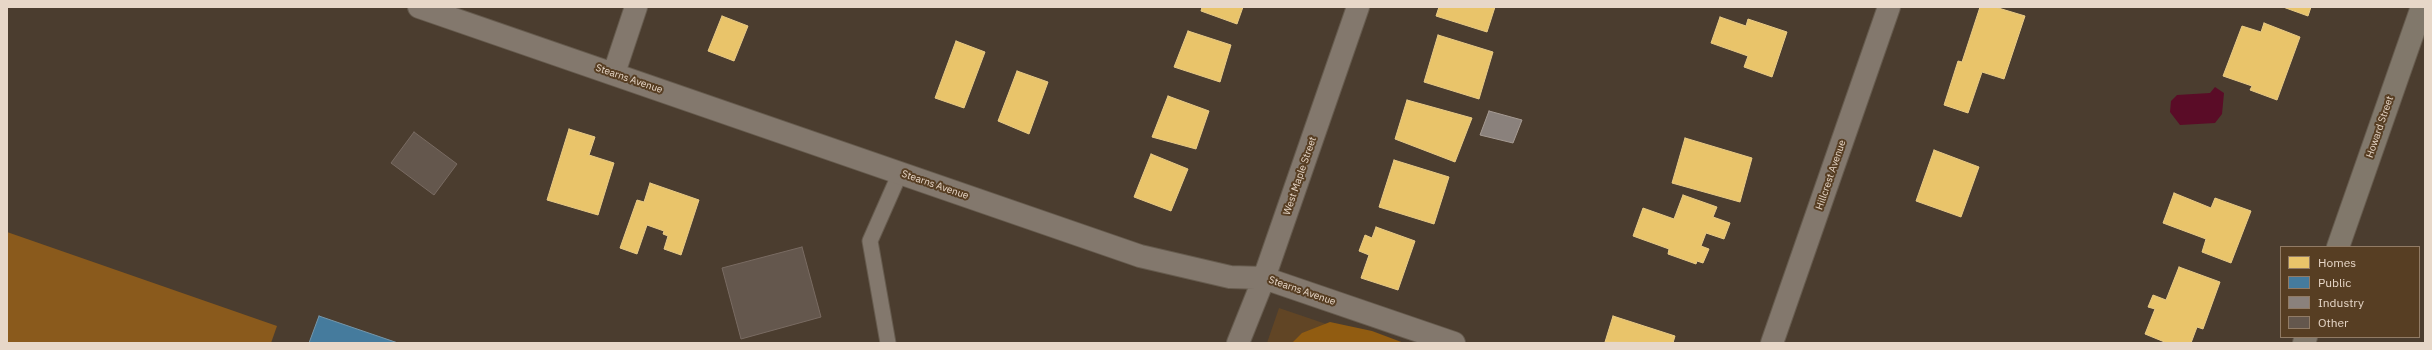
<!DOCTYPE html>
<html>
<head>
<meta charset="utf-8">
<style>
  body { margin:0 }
  #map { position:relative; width:2432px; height:350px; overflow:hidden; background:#4b3d2f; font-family:"IBM Plex Sans",sans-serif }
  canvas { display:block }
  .frame { position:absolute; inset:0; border:8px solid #e7d7c8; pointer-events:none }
  .legend { position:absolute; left:2280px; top:246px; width:140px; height:92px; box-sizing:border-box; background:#573e23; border:1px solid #917b65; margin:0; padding:5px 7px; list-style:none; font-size:12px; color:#e7d7c8 }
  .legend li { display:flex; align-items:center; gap:8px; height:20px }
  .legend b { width:20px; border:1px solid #917b65 }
</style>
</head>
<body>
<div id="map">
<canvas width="2432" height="350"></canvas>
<div class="frame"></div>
<ul class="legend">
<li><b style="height:11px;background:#e9c46a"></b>Homes</li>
<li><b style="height:11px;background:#457b9d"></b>Public</li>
<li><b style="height:11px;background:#8a817c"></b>Industry</li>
<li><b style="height:11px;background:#64574d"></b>Other</li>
</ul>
</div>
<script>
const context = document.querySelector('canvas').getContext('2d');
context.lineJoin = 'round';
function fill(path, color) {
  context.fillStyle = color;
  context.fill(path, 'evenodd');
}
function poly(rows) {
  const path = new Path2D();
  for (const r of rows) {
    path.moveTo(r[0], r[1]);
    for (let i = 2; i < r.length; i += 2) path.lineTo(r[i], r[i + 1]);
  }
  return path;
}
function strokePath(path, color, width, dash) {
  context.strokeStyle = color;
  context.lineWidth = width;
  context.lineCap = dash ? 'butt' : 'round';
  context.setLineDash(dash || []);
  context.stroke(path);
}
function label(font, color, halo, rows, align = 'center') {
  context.font = font + ' "IBM Plex Sans",sans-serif';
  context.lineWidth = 4;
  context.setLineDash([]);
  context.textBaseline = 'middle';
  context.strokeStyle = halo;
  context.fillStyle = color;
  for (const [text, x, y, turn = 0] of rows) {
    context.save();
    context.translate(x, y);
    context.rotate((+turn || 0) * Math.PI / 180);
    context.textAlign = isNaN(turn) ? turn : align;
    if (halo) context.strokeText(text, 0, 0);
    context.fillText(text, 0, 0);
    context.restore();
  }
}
fill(poly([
  [1279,308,1382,343,1267,343]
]), '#614525');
fill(poly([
  [7,232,277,326,271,343,7,343]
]), '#8a5a1c');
fill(poly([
  [1330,322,1372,331,1404,343,1292,343,1302,333]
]), '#915c11');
fill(poly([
  [2215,87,2224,93,2222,114,2215,123,2180,125,2170,112,2171,101,2177,95,2210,93]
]), '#5a0c27');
const homes = poly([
  [1202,7,1243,7,1237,24,1201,11,1202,7],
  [1439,7,1495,7,1487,32,1436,16,1439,7],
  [1980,7,1995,7,2025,16,2004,79,1982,72,1968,113,1944,105,1958,61,1962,62,1980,7],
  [2283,7,2311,7,2308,16,2283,7],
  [722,16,748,26,734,61,708,51,722,16],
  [1720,17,1746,26,1748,19,1787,32,1772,77,1744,67,1748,56,1711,43,1720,17],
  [2264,23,2300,37,2277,100,2250,90,2252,86,2223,76,2242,26,2261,32,2264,23],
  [1188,31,1231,45,1220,82,1174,67,1188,31],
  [1438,35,1493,52,1479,99,1424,82,1438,35],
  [956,41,985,52,964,108,935,98,956,41],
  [1017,71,1048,82,1029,134,998,121,1017,71],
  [1168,96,1209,111,1196,149,1152,137,1168,96],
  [1407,100,1472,118,1455,162,1395,139,1407,100],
  [569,129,595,137,589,155,614,163,598,215,547,200,569,129],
  [1685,138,1752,158,1740,202,1672,183,1685,138],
  [1934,150,1979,167,1961,217,1916,201,1934,150],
  [1151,154,1188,169,1171,211,1134,197,1151,154],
  [1394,160,1449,177,1434,224,1379,207,1394,160],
  [650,183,699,200,681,255,664,249,668,236,663,234,664,231,647,225,637,254,620,248,637,200,644,202,650,183],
  [2174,193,2211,208,2215,198,2251,211,2231,263,2202,252,2206,239,2163,223,2174,193],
  [1683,195,1717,207,1713,217,1730,223,1724,239,1706,233,1701,246,1709,249,1703,263,1697,261,1696,264,1668,254,1669,249,1633,236,1643,208,1674,219,1683,195],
  [1376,227,1415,241,1398,290,1361,278,1369,255,1359,251,1365,235,1372,238,1376,227],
  [2179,267,2220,282,2203,329,2197,327,2191,343,2167,343,2145,334,2155,309,2148,307,2153,295,2166,300,2179,267],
  [1613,316,1675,336,1673,343,1605,342,1613,316]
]);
fill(homes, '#e9c46a');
strokePath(homes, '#e8ca86', 1);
const public = poly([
  [319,316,398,343,309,343,319,316]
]);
fill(public, '#457b9d');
strokePath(public, '#7697aa', 1);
const industry = poly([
  [1489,111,1522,120,1513,143,1480,135,1489,111]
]);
fill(industry, '#8a817c');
strokePath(industry, '#a69b93', 1);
const building = poly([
  [414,132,457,164,434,195,391,163,414,132],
  [802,247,821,317,741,339,722,268,802,247]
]);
fill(building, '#64574d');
strokePath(building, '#796b62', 1);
const lane = poly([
  [888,343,870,241,900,173]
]);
const street = poly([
  [419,7,1140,256,1230,277,1264,278,1454,343],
  [614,73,636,7],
  [1238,343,1264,278,1358,7],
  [1772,343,1889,7]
]);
const secondary = poly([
  [2338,247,2422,7],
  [2304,343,2306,337]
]);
strokePath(lane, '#665b4e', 17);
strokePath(street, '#665b4e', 24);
strokePath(secondary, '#665b4e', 24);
strokePath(lane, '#83786d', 15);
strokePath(street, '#83786d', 22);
strokePath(secondary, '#81786b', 22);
label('10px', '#e7d7c8', '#573e23', [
  ["Stearns Avenue",629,79,19],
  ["Howard Street",2380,127,-71],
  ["Hillcrest Avenue",1831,175,-71],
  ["West Maple Street",1300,176,-71],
  ["Stearns Avenue",935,185,19],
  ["Stearns Avenue",1302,291,19]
]);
</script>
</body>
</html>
